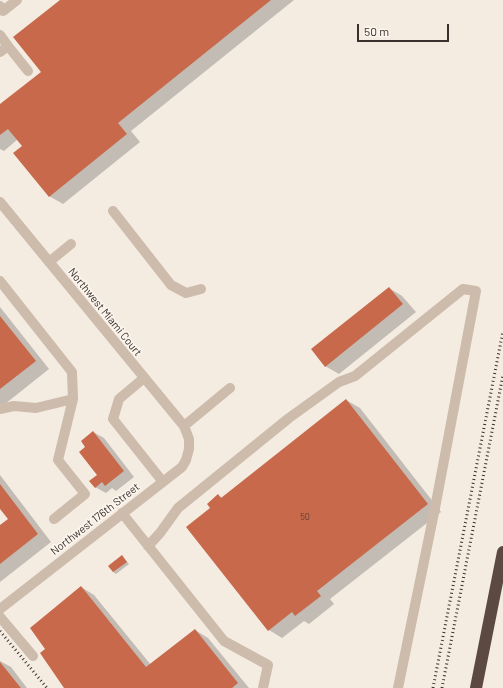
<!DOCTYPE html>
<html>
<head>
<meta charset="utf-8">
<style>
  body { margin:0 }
  #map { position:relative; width:503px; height:688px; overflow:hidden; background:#f4ebe1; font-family:Barlow,sans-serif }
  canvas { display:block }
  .scale { position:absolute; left:357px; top:24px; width:92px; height:18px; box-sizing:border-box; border:2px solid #3b302b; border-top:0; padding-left:5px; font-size:12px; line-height:14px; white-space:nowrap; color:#3b302b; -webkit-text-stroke:3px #fbf5ee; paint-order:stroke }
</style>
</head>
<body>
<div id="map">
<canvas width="503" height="688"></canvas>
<div class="scale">50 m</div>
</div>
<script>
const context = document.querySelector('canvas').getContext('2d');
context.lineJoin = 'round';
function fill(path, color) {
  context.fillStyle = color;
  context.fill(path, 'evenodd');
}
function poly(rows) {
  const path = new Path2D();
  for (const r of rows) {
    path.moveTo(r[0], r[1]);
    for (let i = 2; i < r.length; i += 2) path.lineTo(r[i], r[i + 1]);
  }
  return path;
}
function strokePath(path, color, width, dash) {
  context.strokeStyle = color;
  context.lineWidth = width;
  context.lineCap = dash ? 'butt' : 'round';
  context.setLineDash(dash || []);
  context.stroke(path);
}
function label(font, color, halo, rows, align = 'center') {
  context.font = font + ' Barlow,sans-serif';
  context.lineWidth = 3.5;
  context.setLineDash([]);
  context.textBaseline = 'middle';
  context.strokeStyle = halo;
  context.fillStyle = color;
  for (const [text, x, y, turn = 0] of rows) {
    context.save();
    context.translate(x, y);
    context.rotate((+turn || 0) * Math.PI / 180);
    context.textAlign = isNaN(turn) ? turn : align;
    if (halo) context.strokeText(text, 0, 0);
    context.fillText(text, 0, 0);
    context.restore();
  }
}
fill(poly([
  [62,0,294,0,131,131,140,142,63,204,49,196,23,146,18,139,4,151,0,149,0,105,43,72],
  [389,288,402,296,416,312,339,374,325,366],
  [0,307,49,369,0,408],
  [346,400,360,408,441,512,330,599,334,604,309,624,304,621,282,638,269,630,212,508,219,496,223,498],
  [93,432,104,438,134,477,116,491,112,488,106,493,95,487,98,475,87,447],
  [0,475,51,542,0,582,0,527,9,520,0,507],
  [122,556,129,564,116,574,113,572],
  [81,587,94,595,151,665,195,630,208,638,249,688,66,688,46,650],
  [0,661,11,667,27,688,0,688]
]), '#0003');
fill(poly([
  [60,0,271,0,118,123,127,134,49,197,13,153,22,146,8,129,0,135,0,104,41,72,13,37],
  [389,287,403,304,325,367,311,349],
  [0,316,36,361,0,389],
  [346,399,428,504,317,591,321,596,295,616,292,612,268,631,186,527,210,508,207,504,218,494,221,498],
  [93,431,124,471,105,486,102,482,95,488,89,481,97,475,79,452,85,447,81,441],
  [0,484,38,534,0,564,0,525,8,519,0,509],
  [122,555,127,562,113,572,108,566],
  [81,586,146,667,195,629,238,683,232,688,64,688,40,653,45,649,30,628],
  [0,662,21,688,0,688]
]), '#c8694b');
strokePath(poly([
  [0,6,3,11,17,0],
  [0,35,8,46],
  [0,52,8,46,28,71],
  [0,202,184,426,189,439,189,449,186,460,182,467,0,609],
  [113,211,171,285,186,293,201,289],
  [49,262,71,244],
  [0,281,72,372,73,399,58,460,85,494,54,519],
  [144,378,119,399,113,419,163,482],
  [0,409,14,406,36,408,73,399],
  [184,426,230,388],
  [122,513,224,641,268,665,263,688],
  [148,546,160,533,178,508,289,418,339,382,355,376,463,289,476,291,435,508,398,688],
  [0,617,33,656]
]), '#cdbbac', 10);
strokePath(poly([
  [476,688,503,552]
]), '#5c4a42', 12);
strokePath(poly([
  [0,631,47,688],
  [433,688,503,331],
  [442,688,503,375]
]), '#3b302b', 3, [1, 3]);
label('9px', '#5e3e33', null, [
  ["50",305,517]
]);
label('11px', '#3b302b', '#fbf5ee', [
  ["Northwest Miami Court",105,312,51],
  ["Northwest 176th Street",95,519,-38]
]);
</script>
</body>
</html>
